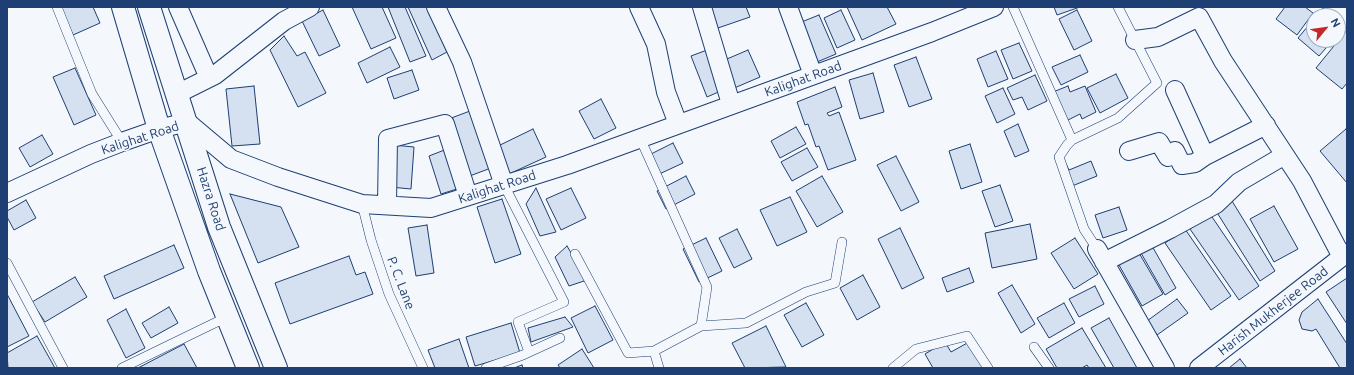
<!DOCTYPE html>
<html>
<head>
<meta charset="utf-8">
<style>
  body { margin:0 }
  #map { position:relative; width:1354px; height:375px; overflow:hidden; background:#f4f7fb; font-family:Ubuntu,sans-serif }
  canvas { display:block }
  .frame { position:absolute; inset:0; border:8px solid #1d3f73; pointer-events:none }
  .north { position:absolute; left:1306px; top:8px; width:40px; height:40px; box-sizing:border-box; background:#f4f7fb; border:1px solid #9eadc5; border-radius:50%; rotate:61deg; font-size:11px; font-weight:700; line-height:16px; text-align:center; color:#1d3f73 }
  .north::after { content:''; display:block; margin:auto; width:14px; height:18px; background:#c62828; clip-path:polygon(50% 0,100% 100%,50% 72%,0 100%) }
</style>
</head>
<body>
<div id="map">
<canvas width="1354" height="375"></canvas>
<div class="frame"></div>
<div class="north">N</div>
</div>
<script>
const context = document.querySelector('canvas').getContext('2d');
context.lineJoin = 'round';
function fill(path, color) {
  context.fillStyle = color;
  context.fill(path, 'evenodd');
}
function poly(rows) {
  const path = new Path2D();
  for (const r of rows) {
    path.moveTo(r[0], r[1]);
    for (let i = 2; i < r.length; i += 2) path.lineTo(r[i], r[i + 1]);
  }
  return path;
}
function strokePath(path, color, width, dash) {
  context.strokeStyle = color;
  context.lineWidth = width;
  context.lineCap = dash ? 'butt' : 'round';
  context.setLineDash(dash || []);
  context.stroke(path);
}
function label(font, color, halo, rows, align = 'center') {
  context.font = font + ' Ubuntu,sans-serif';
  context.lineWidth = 3;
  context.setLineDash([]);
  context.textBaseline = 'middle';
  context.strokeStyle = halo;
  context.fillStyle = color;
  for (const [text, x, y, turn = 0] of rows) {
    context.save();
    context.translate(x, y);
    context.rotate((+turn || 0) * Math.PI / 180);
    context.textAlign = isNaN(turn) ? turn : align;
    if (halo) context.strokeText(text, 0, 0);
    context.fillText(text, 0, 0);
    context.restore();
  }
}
const building = poly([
  [60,7,93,7,100,23,73,35,60,7],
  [352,7,382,7,396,38,371,49,352,7],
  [388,7,405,7,426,56,410,62,388,7],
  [408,7,427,7,447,52,432,60,408,7],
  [707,7,746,7,750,17,715,29,707,7],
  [847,7,887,7,896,24,862,40,847,7],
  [1054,7,1080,7,1057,15,1054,7],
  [1285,7,1305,7,1313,13,1297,35,1276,19,1285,7],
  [1323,8,1332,16,1317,16,1323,8],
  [323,10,340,46,319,56,302,21,323,10],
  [841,10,855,40,837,48,824,18,841,10],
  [1077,10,1092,41,1074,50,1059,19,1077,10],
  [819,15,836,54,817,62,799,23,819,15],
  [1314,19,1314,40,1333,40,1319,56,1298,38,1314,19],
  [1338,21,1344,26,1338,34,1338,21],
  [1347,30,1347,83,1342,89,1316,68,1347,30],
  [284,36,297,56,305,52,326,93,298,107,270,50,284,36],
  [1019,43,1032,71,1013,79,1001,50,1019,43],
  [390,47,400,67,367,83,358,63,390,47],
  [707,50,723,90,707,97,691,56,707,50],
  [748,50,760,77,732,89,720,62,748,50],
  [996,51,1008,79,988,87,977,59,996,51],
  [1080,55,1088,72,1061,85,1052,67,1080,55],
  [916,57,932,99,909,107,894,65,916,57],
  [75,68,96,115,74,125,53,77,75,68],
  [412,70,419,90,394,99,387,78,412,70],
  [873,73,884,112,860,119,849,80,873,73],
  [1116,74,1128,98,1100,113,1087,88,1116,74],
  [1035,75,1047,101,1028,110,1022,97,1013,100,1007,88,1035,75],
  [254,86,260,144,232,146,226,89,254,86],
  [1068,86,1070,92,1085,86,1096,112,1082,119,1080,114,1066,121,1053,92,1068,86],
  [835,87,842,107,827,113,829,116,839,112,856,160,828,170,819,146,816,147,808,124,805,125,797,102,835,87],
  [1003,88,1015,114,997,123,985,96,1003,88],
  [601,99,616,128,594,139,579,111,601,99],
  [470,111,491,168,467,177,446,120,470,111],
  [1018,124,1029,151,1015,157,1004,131,1018,124],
  [796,127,806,144,780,158,771,141,796,127],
  [533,129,546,157,509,174,496,147,533,129],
  [1346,129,1347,131,1347,183,1320,151,1346,129],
  [42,135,53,154,30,167,19,148,42,135],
  [673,143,683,163,655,176,645,157,673,143],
  [970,144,982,182,961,189,949,151,970,144],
  [393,145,414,147,411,189,390,187,393,145],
  [807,148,818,167,792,181,781,162,807,148],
  [447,149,460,188,441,194,429,156,447,149],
  [896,156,919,202,901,211,877,165,896,156],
  [1064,160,1069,170,1091,161,1097,176,1072,186,1064,160],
  [686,176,695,194,666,209,657,191,686,176],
  [822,176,843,212,817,227,796,191,822,176],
  [1000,185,1013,221,995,227,982,191,1000,185],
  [536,188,556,232,540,236,526,204,536,188],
  [571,188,586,218,561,230,546,199,571,188],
  [230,194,281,207,299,247,258,263,230,194],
  [790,197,807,232,777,246,760,210,790,197],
  [502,199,521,254,495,263,477,207,502,199],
  [26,200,36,218,14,230,7,217,7,211,26,200],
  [1232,201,1275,271,1260,281,1216,211,1232,201],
  [1274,206,1298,249,1274,262,1250,219,1274,206],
  [1119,207,1127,230,1103,238,1095,215,1119,207],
  [1210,214,1259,286,1239,300,1190,229,1210,214],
  [1030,224,1037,259,992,268,985,233,1030,224],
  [427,225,434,273,416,276,408,228,427,225],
  [900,228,924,278,902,289,878,239,900,228],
  [737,229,752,259,734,268,719,238,737,229],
  [1185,229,1231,296,1211,310,1165,243,1185,229],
  [706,238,722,271,699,282,683,249,706,238],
  [1075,238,1098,274,1074,289,1051,253,1075,238],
  [174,245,184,268,114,299,104,276,174,245],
  [567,246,587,280,569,286,555,257,567,246],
  [1152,246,1176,288,1165,295,1141,253,1152,246],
  [1139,253,1163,294,1142,306,1119,265,1139,253],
  [349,256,356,275,365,272,373,294,290,324,275,283,349,256],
  [969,268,974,282,947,292,942,278,969,268],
  [863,275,880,307,857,320,840,288,863,275],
  [75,277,87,297,45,322,32,302,75,277],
  [1347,278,1347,324,1326,292,1347,278],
  [1012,285,1035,324,1021,333,998,293,1012,285],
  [1095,286,1104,304,1079,317,1069,299,1095,286],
  [7,294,29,336,7,347,7,294],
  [1177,299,1188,313,1157,335,1147,321,1177,299],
  [1318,299,1347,344,1347,367,1345,368,1340,368,1316,329,1312,331,1302,329,1299,320,1302,312,1318,299],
  [806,303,824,335,802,347,784,315,806,303],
  [1064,303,1075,323,1049,338,1037,318,1064,303],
  [595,306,613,340,588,353,571,318,595,306],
  [169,307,178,323,151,338,142,323,169,307],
  [126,309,145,348,126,358,107,320,126,309],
  [565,317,573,327,531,342,528,328,565,317],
  [1109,318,1137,368,1114,368,1091,328,1109,318],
  [511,323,520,353,475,366,466,337,511,323],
  [766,326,786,367,745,368,732,343,766,326],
  [1082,328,1106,368,1089,368,1087,365,1082,368,1057,368,1046,349,1082,328],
  [37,336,55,368,8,368,7,353,37,336],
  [459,339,469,368,435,368,428,350,459,339],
  [945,342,951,352,969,342,983,368,933,368,925,354,945,342],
  [184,344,197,368,138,368,184,344],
  [582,349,594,368,560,368,558,365,582,349],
  [1240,359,1247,368,1229,368,1240,359],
  [522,365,523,368,514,368,522,365]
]);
fill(building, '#d5e0f0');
strokePath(building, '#1d3f73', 1);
const service = poly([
  [57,7,92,94,122,142],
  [1013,7,1072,140,1067,145,1059,157,1084,229,1097,249],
  [640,138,707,287,701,326],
  [1072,140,1118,118,1157,83,1118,7],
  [504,185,564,302,518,322,529,352],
  [362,204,371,240,389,294,423,368],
  [575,254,628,353,654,351,701,326,746,323,806,292,835,283,842,242],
  [7,263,63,368],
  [1034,347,1049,368],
  [654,351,659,368],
  [122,368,227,317],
  [486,368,523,355,560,338],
  [893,368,916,349,967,336,988,368]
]);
const minor = poly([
  [178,7,209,78],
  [436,7,462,62,504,185],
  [639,7,656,44,666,92,678,124],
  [702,7,731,104],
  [788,7,813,75],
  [1135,40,1158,37,1199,17,1223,61,1302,181,1342,257],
  [1175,90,1205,156],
  [177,94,215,75,284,21,310,7],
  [1129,151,1159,142,1168,157,1175,151,1182,165,1195,163,1205,156,1266,125],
  [7,193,91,154,122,142,159,129,187,122,231,159,278,177,362,204,431,208,567,165,932,32,994,7],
  [387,205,388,139,445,124,468,196],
  [1097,249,1165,368],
  [1104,262,1170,229,1216,204,1239,182,1285,155],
  [1199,368,1347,253]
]);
const secondary = poly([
  [123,7,159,129,209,271,248,368],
  [149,7,219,227,276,368]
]);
strokePath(service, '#1d3f73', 10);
strokePath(minor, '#1d3f73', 20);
strokePath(secondary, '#1d3f73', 24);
strokePath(service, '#f4f7fb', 9);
strokePath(minor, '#f4f7fb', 18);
strokePath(secondary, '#f4f7fb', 22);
label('13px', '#1d3f73', '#f4f7fb', [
  ["Kalighat Road",803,79,-20],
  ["Kalighat Road",140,138,-18],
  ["Kalighat Road",497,187,-18],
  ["Hazra Road",211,199,72],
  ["P. C. Lane",401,283,69],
  ["Harish Mukherjee Road",1273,311,-38]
]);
</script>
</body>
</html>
